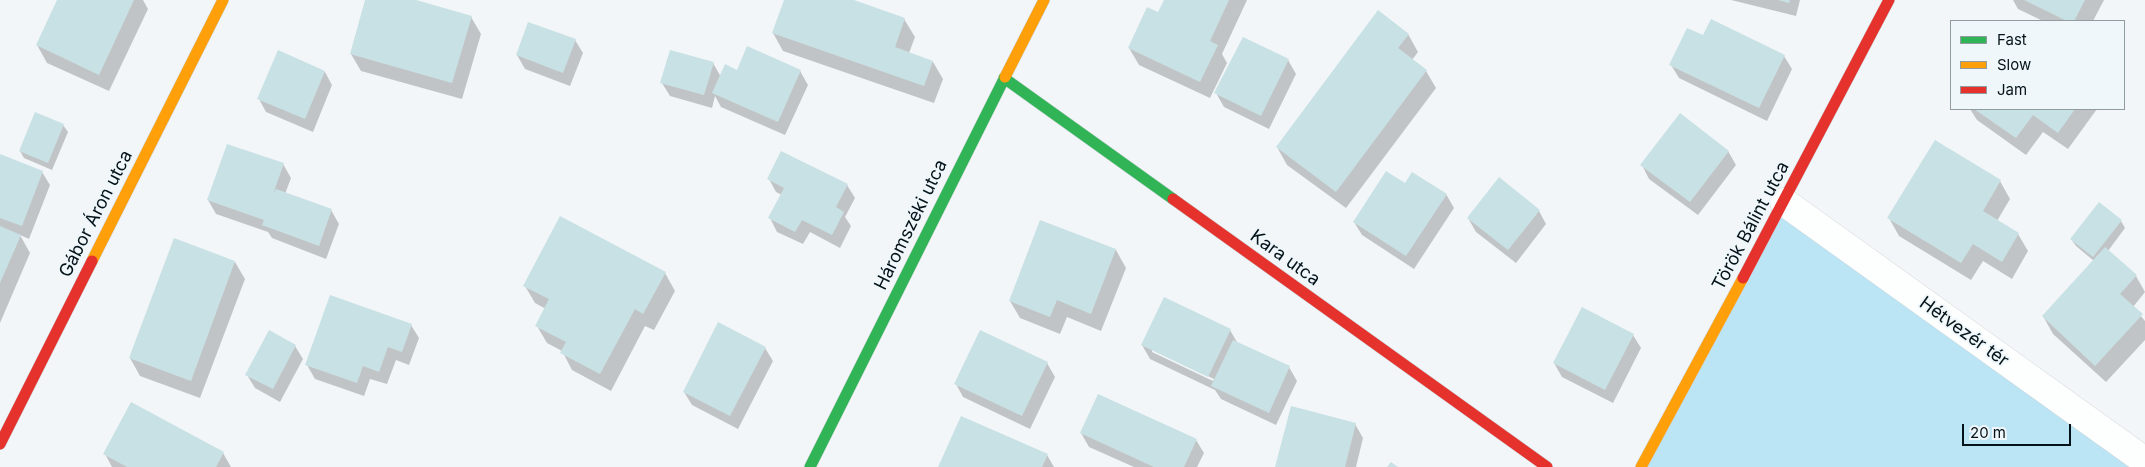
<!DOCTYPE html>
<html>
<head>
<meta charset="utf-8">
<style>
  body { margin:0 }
  #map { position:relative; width:2145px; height:467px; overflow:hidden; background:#f2f6f8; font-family:Inter,sans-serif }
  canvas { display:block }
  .legend { position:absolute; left:1950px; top:20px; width:175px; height:90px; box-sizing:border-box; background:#eff7fb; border:1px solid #919ca1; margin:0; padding:6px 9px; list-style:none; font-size:15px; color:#041319 }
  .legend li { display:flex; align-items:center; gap:10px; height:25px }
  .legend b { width:25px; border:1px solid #919ca1 }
  .scale { position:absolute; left:1962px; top:424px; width:109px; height:22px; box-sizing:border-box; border:2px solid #041319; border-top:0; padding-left:6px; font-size:15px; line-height:18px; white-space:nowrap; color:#041319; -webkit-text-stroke:4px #eff7fb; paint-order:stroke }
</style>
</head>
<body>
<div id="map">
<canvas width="2145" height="467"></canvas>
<ul class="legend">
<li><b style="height:6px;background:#30b455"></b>Fast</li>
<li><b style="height:6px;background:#ff9f0a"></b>Slow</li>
<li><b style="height:6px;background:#e5322d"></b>Jam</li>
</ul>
<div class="scale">20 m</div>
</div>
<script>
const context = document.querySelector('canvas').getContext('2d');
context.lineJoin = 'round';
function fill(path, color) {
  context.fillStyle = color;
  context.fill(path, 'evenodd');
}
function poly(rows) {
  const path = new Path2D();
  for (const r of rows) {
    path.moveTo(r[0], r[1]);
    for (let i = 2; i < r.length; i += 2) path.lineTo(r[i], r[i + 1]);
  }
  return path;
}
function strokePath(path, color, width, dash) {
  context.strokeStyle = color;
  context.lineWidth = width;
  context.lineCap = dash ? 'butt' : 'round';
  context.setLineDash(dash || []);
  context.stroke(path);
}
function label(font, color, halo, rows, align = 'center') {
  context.font = font + ' Inter,sans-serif';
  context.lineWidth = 4;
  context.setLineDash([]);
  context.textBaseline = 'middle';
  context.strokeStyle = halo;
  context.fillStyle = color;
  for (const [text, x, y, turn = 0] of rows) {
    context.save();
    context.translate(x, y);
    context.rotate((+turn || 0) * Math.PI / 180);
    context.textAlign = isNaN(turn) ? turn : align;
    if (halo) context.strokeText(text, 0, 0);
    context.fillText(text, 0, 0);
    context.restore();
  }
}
fill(poly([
  [1784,202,2145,467,1641,467]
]), '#bbe4f5');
fill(poly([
  [59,0,143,0,148,9,109,91,47,63,37,45],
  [366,0,412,0,471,17,481,34,462,99,361,71,351,54],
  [785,0,850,0,904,19,915,37,909,53,933,62,943,79,934,103,783,51,773,33],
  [1165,0,1247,0,1222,54,1227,63,1210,98,1139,65,1129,48,1159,14],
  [1731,0,1800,0,1796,16],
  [2013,0,2104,0,2093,21,2043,21,2018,9],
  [1408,34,1418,52,1412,60,1426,71,1436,88,1346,208,1287,165,1277,147],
  [1704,37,1784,56,1792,69,1767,121,1679,78,1671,65],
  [575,40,583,53,570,86,525,69,517,55],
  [1288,60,1296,74,1269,129,1224,107,1216,93],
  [713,63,721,77,738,72,800,71,808,85,785,135,721,107,715,96,712,108,670,96,662,83],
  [325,72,332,85,313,132,266,112,259,99],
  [1970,109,2097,109,2068,149,2043,132,2026,155,1977,120],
  [63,125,68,132,52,170,24,158,20,151],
  [1728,151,1736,165,1698,215,1649,179,1642,165],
  [0,155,42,172,50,185,29,239,20,235,30,253,0,323],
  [283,164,291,178,285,194,331,210,339,224,326,259,272,238,268,232,216,214,208,200],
  [769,179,847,185,855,198,845,217,851,226,840,248,810,232,803,244,777,232,770,218,782,195,776,192],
  [2000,181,2010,199,1997,221,2018,234,2028,251,2012,279,1983,261,1971,280,1899,236,1889,218],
  [1405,185,1446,194,1454,208,1414,269,1362,235,1354,222],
  [1539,211,1546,224,1516,263,1476,232,1468,218],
  [2121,221,2125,228,2108,251,2136,276,2145,292,2133,307,2145,321,2145,340,2106,382,2053,334,2043,316,2094,261,2076,246,2071,239],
  [1041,222,1116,250,1126,268,1101,331,1067,317,1060,334,1020,318,1010,301],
  [235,262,245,279,200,398,140,376,130,358],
  [665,273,675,291,654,330,645,326,611,391,572,370,562,351,547,343,537,326,546,309,535,303,525,286],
  [411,325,419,338,409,365,396,360,387,384,370,379,364,396,315,379,307,365],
  [1230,330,1238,344,1289,367,1297,381,1276,425,1221,399,1215,390,1150,359,1142,345],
  [1152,349,1214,379,1213,381,1152,352],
  [1633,335,1641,348,1613,403,1562,377,1554,363],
  [295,346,303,359,280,402,255,388,247,375],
  [765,348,773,361,738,429,692,405,684,392],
  [1047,363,1055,377,1030,429,963,397,956,384],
  [1355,424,1363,438,1356,467,1277,467],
  [1081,433,1196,440,1204,453,1197,467,1134,467,1089,447],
  [223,453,231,467,112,467,105,454],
  [1047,455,1054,467,939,467]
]), '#0003');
fill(poly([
  [57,0,134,0,99,75,36,45],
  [365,0,416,0,472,16,452,83,350,54],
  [784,0,854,0,905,18,895,47,933,61,924,86,772,33],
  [1164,0,1229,0,1210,41,1218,45,1200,82,1128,48,1147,7,1158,12],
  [1778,0,1790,0,1789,3],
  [2024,0,2085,0,2074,21,2067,21],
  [1378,10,1409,34,1398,48,1427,70,1336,192,1276,147],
  [1711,19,1785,55,1759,108,1669,65,1687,28,1703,35],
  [528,22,576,39,563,73,516,55],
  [1243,37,1289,59,1261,116,1214,93],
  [747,46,801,70,778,122,712,93,725,64,737,70],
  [278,50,325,71,305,119,257,99],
  [670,50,714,62,704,95,660,83],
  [1974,109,2075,109,2058,133,2033,115,2016,138],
  [35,112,64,124,48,163,19,151],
  [1680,113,1729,151,1690,202,1640,165],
  [1935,140,2001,180,1983,211,2019,233,2002,262,1973,244,1961,263,1887,218],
  [227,144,284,163,273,194,276,189,332,209,319,246,262,225,264,220,207,200],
  [781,151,848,184,836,207,844,212,832,235,802,220,795,232,768,218,784,188,767,179],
  [0,154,43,171,22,226,0,218],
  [1386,171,1405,183,1412,172,1447,194,1406,256,1353,222],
  [1499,177,1540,210,1508,250,1467,218],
  [2099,202,2122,220,2093,257,2070,239],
  [560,216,666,272,643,314,635,309,600,374,560,353,566,342,535,326,549,299,523,286],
  [1040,220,1116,249,1091,314,1057,300,1050,317,1009,301],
  [0,226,21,235,0,283],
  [174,238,235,261,191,381,129,358],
  [2105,247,2137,275,2120,294,2143,314,2095,366,2042,316],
  [330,295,412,324,402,352,388,347,379,372,363,366,357,383,305,365],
  [1164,297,1231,329,1208,377,1141,345],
  [1582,307,1634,334,1605,390,1553,363],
  [718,322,766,347,730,416,683,392],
  [269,330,296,345,273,389,245,375],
  [980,330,1048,362,1022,416,954,384],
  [1233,340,1290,366,1269,413,1211,386],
  [1098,394,1197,439,1184,467,1154,467,1080,433],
  [131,402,224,452,216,467,127,467,103,454],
  [1291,406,1356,423,1345,467,1275,467],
  [961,416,1048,454,1042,467,938,467],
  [1391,462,1398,467,1387,467]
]), '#c8e1e4');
const street = poly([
  [1784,202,2145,461]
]);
const fast = poly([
  [1004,78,1173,199],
  [810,467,1005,77]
]);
const slow = poly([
  [1005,77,1044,0],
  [92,261,223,0],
  [1641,467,1743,278]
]);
const jam = poly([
  [1173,199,1547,467],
  [1743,278,1889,0],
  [0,444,92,261]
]);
strokePath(street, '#ccd5d9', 29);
strokePath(fast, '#ccd5d9', 12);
strokePath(slow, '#ccd5d9', 12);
strokePath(jam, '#ccd5d9', 12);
strokePath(street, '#fdfefe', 28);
strokePath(fast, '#30b455', 11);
strokePath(slow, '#ff9f0a', 11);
strokePath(jam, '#e5322d', 11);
label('18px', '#041319', '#eff7fb', [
  ["Gábor Áron utca",96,214,-63],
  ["Háromszéki utca",911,225,-64],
  ["Török Bálint utca",1751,226,-62],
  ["Kara utca",1285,258,36],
  ["Hétvezér tér",1964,332,36]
]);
</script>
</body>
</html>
